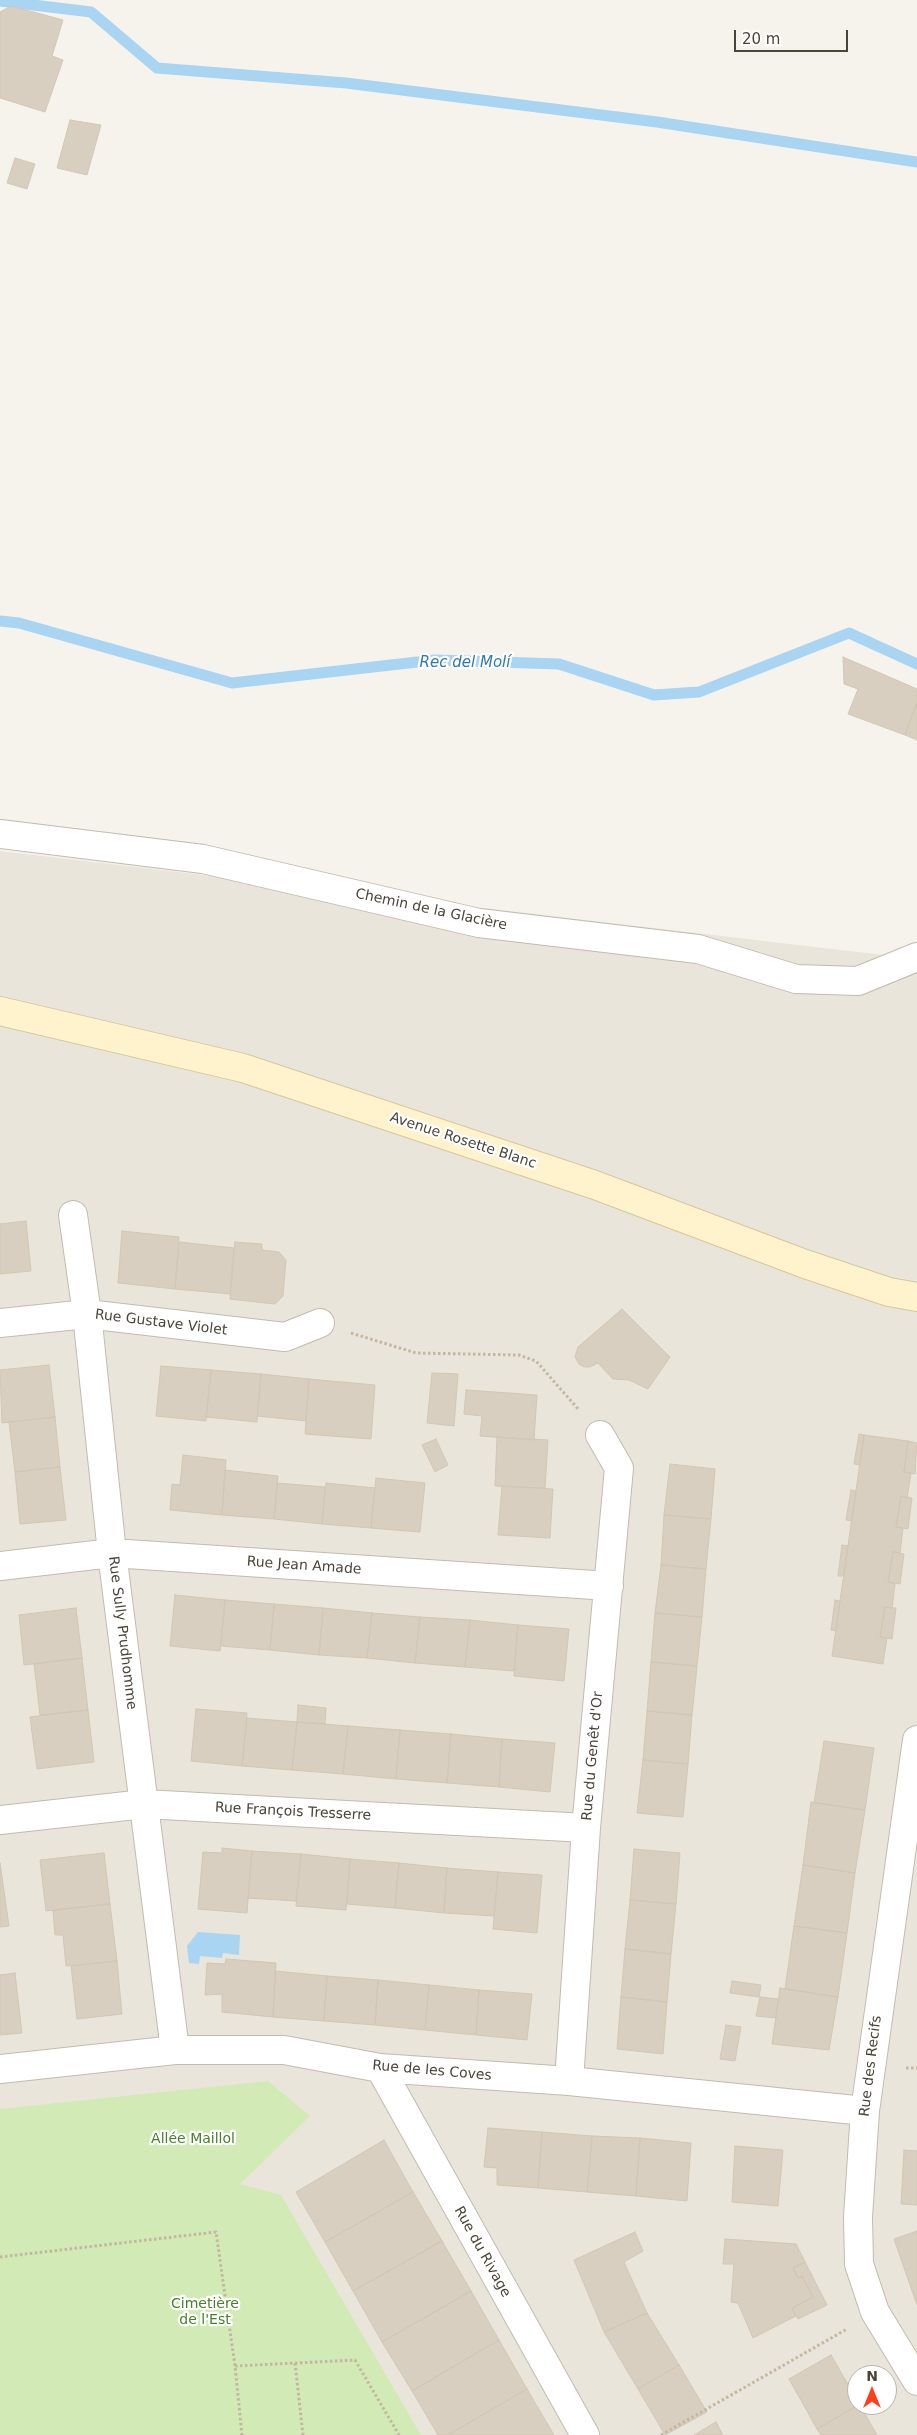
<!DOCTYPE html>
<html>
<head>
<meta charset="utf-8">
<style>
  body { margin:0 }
  #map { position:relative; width:917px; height:2435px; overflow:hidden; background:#f6f3ec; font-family:"DejaVu Sans",sans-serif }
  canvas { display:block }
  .north { position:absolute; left:847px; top:2365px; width:50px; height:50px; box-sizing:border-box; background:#fff; border:1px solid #b7b4b0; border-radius:50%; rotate:0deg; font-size:14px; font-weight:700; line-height:20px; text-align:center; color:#4b4439 }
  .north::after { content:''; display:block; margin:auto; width:18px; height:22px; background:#fc3f1d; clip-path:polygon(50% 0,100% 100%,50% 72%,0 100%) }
  .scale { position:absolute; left:734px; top:30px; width:114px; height:22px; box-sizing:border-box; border:2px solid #4b4439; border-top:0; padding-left:6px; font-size:15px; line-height:18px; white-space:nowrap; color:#4b4439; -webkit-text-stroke:4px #fff; paint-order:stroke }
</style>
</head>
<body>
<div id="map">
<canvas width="917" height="2435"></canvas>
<div class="north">N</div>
<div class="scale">20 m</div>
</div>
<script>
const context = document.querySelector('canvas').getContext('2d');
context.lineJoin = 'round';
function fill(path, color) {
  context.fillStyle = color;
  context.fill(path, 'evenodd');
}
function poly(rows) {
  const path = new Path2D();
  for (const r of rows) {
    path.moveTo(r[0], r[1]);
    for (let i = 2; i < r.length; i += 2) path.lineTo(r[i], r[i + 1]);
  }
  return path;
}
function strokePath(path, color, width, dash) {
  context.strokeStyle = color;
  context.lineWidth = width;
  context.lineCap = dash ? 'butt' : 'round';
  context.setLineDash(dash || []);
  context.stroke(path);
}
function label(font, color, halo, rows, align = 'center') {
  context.font = font + ' "DejaVu Sans",sans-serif';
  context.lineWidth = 4.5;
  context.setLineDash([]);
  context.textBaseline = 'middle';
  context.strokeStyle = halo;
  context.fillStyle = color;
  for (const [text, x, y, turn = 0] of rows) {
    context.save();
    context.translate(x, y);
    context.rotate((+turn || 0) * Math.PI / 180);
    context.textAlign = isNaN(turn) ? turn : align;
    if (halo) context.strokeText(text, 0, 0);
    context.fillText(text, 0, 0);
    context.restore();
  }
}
fill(poly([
  [0,851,917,959,917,2435,0,2435],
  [857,2375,887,2375,887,2405,857,2405]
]), '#eae5da');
fill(poly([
  [268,2081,310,2116,240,2184,281,2195,421,2435,0,2435,0,2109]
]), '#d2eab5');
fill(poly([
  [198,1932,240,1935,239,1955,223,1953,222,1958,200,1956,199,1964,189,1963,187,1946]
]), '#a9d4f2');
strokePath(poly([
  [0,1,91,12,157,68,346,83,657,122,917,162],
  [0,621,19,623,232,683,435,660,559,664,654,695,699,692,849,633,917,664]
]), '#a9d4f2', 11);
const building = poly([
  [11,6,63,20,52,56,63,60,45,112,0,98,0,12,11,6],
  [70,120,101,125,87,175,57,168,70,120],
  [15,158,35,164,27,189,7,183,15,158],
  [843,657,917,689,917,702,905,735,848,714,858,689,844,684,843,657],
  [917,702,917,740,905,735,917,702],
  [26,1221,31,1271,0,1274,0,1224,26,1221],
  [122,1231,179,1237,175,1289,118,1283,122,1231],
  [179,1242,234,1248,230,1294,175,1289,179,1242],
  [235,1242,262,1244,262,1250,279,1252,286,1260,283,1296,275,1304,230,1299,235,1242],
  [622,1309,670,1357,648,1389,629,1380,613,1379,598,1363,590,1367,584,1367,579,1364,575,1357,578,1347,622,1309],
  [49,1365,55,1417,2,1423,0,1370,49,1365],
  [161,1366,211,1370,206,1421,156,1416,161,1366],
  [211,1370,261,1374,257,1422,206,1417,211,1370],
  [432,1373,458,1374,454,1426,427,1423,432,1373],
  [261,1374,309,1379,306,1421,257,1416,261,1374],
  [309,1379,375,1385,371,1439,305,1434,309,1379],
  [466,1390,537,1395,534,1440,480,1436,482,1416,464,1414,466,1390],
  [55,1417,60,1467,15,1472,9,1422,55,1417],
  [859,1434,864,1435,860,1465,854,1464,859,1434],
  [864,1435,908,1441,904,1472,911,1473,907,1498,901,1496,896,1527,903,1528,900,1553,893,1552,888,1582,895,1584,892,1608,885,1607,880,1637,887,1638,883,1664,832,1656,864,1435],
  [497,1437,548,1440,545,1488,495,1486,497,1437],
  [436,1439,448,1465,435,1472,422,1445,436,1439],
  [908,1441,917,1443,915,1474,904,1472,908,1441],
  [183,1455,226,1460,222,1515,170,1510,172,1484,180,1485,183,1455],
  [670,1464,715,1469,711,1519,664,1515,670,1464],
  [60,1467,66,1520,20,1524,15,1472,60,1467],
  [225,1470,278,1476,274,1519,222,1515,225,1470],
  [376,1478,425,1483,420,1532,371,1528,376,1478],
  [277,1483,325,1487,322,1524,274,1519,277,1483],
  [326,1483,375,1488,371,1528,322,1524,326,1483],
  [502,1486,553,1489,550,1538,498,1535,502,1486],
  [851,1490,856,1491,852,1521,846,1520,851,1490],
  [901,1496,912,1498,908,1529,896,1527,901,1496],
  [664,1515,711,1519,706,1569,661,1565,664,1515],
  [842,1545,848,1546,844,1576,838,1576,842,1545],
  [893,1552,904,1554,900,1584,888,1582,893,1552],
  [661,1565,706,1569,702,1617,655,1613,661,1565],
  [175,1595,225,1600,220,1651,170,1646,175,1595],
  [225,1600,274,1604,270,1650,221,1646,225,1600],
  [835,1600,840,1601,836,1631,831,1630,835,1600],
  [274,1604,323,1608,319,1655,270,1650,274,1604],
  [885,1607,896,1608,892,1639,880,1637,885,1607],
  [76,1608,82,1658,24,1665,19,1615,76,1608],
  [323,1608,372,1613,367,1658,319,1655,323,1608],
  [372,1613,420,1617,415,1663,367,1658,372,1613],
  [655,1613,702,1617,697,1666,651,1662,655,1613],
  [420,1617,470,1620,465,1667,415,1663,420,1617],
  [470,1620,518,1625,514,1671,465,1667,470,1620],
  [518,1625,569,1629,564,1681,514,1676,518,1625],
  [82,1658,88,1710,40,1715,34,1664,82,1658],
  [651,1662,697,1666,692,1715,647,1711,651,1662],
  [298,1705,326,1708,325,1724,297,1722,298,1705],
  [196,1709,247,1713,242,1766,191,1761,196,1709],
  [88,1710,94,1762,37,1769,30,1717,88,1710],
  [647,1711,692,1715,688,1764,643,1760,647,1711],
  [247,1718,297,1722,292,1770,242,1766,247,1718],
  [297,1722,348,1726,343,1774,292,1770,297,1722],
  [348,1726,400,1730,396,1779,343,1774,348,1726],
  [400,1730,451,1734,447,1783,396,1779,400,1730],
  [451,1734,502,1739,499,1787,447,1783,451,1734],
  [502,1739,555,1743,550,1792,499,1787,502,1739],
  [824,1741,874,1748,865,1810,814,1803,824,1741],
  [643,1760,688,1764,683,1817,637,1813,643,1760],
  [811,1802,865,1810,855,1873,803,1865,811,1802],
  [222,1848,252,1851,247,1913,198,1909,203,1852,222,1853,222,1848],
  [634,1849,680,1853,676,1904,630,1900,634,1849],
  [252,1851,301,1854,296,1901,248,1898,252,1851],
  [104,1853,110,1904,46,1911,40,1860,104,1853],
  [301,1854,350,1859,346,1910,296,1906,301,1854],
  [350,1859,399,1863,395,1908,347,1904,350,1859],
  [0,1863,9,1926,0,1927,0,1863],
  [399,1863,447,1868,444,1913,395,1908,399,1863],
  [803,1865,855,1873,847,1933,794,1926,803,1865],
  [447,1868,498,1872,494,1916,444,1913,447,1868],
  [498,1872,542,1875,537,1933,493,1929,498,1872],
  [630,1900,676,1904,671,1954,625,1949,630,1900],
  [110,1904,117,1961,66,1966,63,1935,55,1935,53,1910,110,1904],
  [794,1926,847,1933,838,1997,785,1989,794,1926],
  [625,1949,671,1954,667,2002,621,1997,625,1949],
  [226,1959,276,1963,273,2017,222,2012,222,1994,205,1995,207,1963,225,1964,226,1959],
  [117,1961,122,2014,77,2019,71,1966,117,1961],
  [275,1971,327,1976,324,2021,273,2017,275,1971],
  [15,1973,22,2033,0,2035,0,1975,15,1973],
  [327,1976,378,1980,375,2025,324,2021,327,1976],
  [378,1980,429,1985,425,2030,375,2025,378,1980],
  [732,1981,761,1985,759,1997,730,1993,732,1981],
  [429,1985,479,1990,476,2035,425,2030,429,1985],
  [780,1988,838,1997,829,2050,772,2044,780,1988],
  [479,1990,532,1994,527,2040,476,2035,479,1990],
  [621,1997,667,2002,663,2054,617,2049,621,1997],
  [760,1997,778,1999,776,2018,756,2016,760,1997],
  [726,2025,741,2027,735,2061,720,2059,726,2025],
  [488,2128,542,2132,538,2188,497,2185,497,2168,484,2167,488,2128],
  [542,2132,592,2136,587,2192,538,2188,542,2132],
  [592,2136,640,2138,636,2196,587,2192,592,2136],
  [640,2138,691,2143,687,2201,636,2196,640,2138],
  [384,2140,413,2192,325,2242,296,2192,384,2140],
  [735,2146,783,2150,778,2206,732,2202,735,2146],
  [904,2150,917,2151,917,2205,901,2204,904,2150],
  [413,2192,442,2241,353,2291,325,2242,413,2192],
  [917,2231,917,2305,894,2239,917,2231],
  [635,2232,643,2251,624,2262,647,2313,604,2332,574,2260,635,2232],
  [725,2239,796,2244,805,2262,793,2268,798,2278,802,2276,813,2297,792,2308,796,2316,753,2338,738,2303,731,2302,734,2264,723,2264,725,2239],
  [442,2241,471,2291,382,2342,353,2291,442,2241],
  [805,2262,827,2305,798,2319,792,2308,813,2297,802,2276,798,2278,793,2268,805,2262],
  [471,2291,499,2340,412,2391,382,2342,471,2291],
  [647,2313,679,2365,638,2389,604,2332,647,2313],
  [499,2340,527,2389,448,2435,438,2435,412,2391,499,2340],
  [831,2355,857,2400,858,2405,817,2429,789,2379,831,2355],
  [679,2365,707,2412,665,2435,638,2389,679,2365],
  [527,2389,554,2435,448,2435,527,2389],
  [858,2405,860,2405,877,2435,821,2435,817,2429,858,2405],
  [716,2422,723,2435,694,2435,716,2422]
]);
fill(building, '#d8cfc1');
strokePath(building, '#d3c7b4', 1);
const street = poly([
  [0,834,203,859,479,923,698,949,796,979,858,981,917,957],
  [73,1215,87,1314,112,1553,175,2050],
  [0,1323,87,1314,285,1337,320,1323],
  [0,1566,112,1553,609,1586],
  [917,1740,865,2111,858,2217,859,2264,875,2312,917,2381],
  [0,1820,144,1804,586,1828],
  [380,2068,585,2435],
  [0,2069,175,2050,284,2050,380,2068,569,2081,865,2111],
  [569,2081,586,1828,619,1468,600,1435]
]);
const secondary = poly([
  [0,1011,243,1068,595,1185,805,1264,889,1292,917,1297]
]);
strokePath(street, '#c2bbae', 30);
strokePath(secondary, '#d6c79b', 30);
strokePath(poly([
  [351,1333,416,1353,519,1355,536,1361,579,1410],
  [906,2068,917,2068],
  [0,2257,216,2232,235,2366,242,2435],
  [295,2363,303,2435],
  [235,2366,355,2360,399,2435],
  [661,2435,847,2329]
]), '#c4b79f', 3, [2.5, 2.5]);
strokePath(street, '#fff', 28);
strokePath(secondary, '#fff3cd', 28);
label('14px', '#4b4439', '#fff', [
  ["Chemin de la Glacière",431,910,12],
  ["Avenue Rosette Blanc",463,1141,18],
  ["Rue Gustave Violet",161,1323,7],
  ["Rue Jean Amade",304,1566,4],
  ["Rue Sully Prudhomme",122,1633,83],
  ["Rue du Genêt d'Or",593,1756,-85],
  ["Rue François Tresserre",293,1812,3],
  ["Rue des Recifs",871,2066,-83],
  ["Rue de les Coves",432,2071,5],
  ["Rue du Rivage",482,2252,61]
]);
label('14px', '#4a7f2a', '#fff', [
  ["Allée Maillol",193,2139],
  ["Cimetière",205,2304],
  ["de l'Est",205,2320]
]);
label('italic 15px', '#2e7ab2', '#fff', [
  ["Rec del Molí",465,663]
]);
</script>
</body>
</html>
